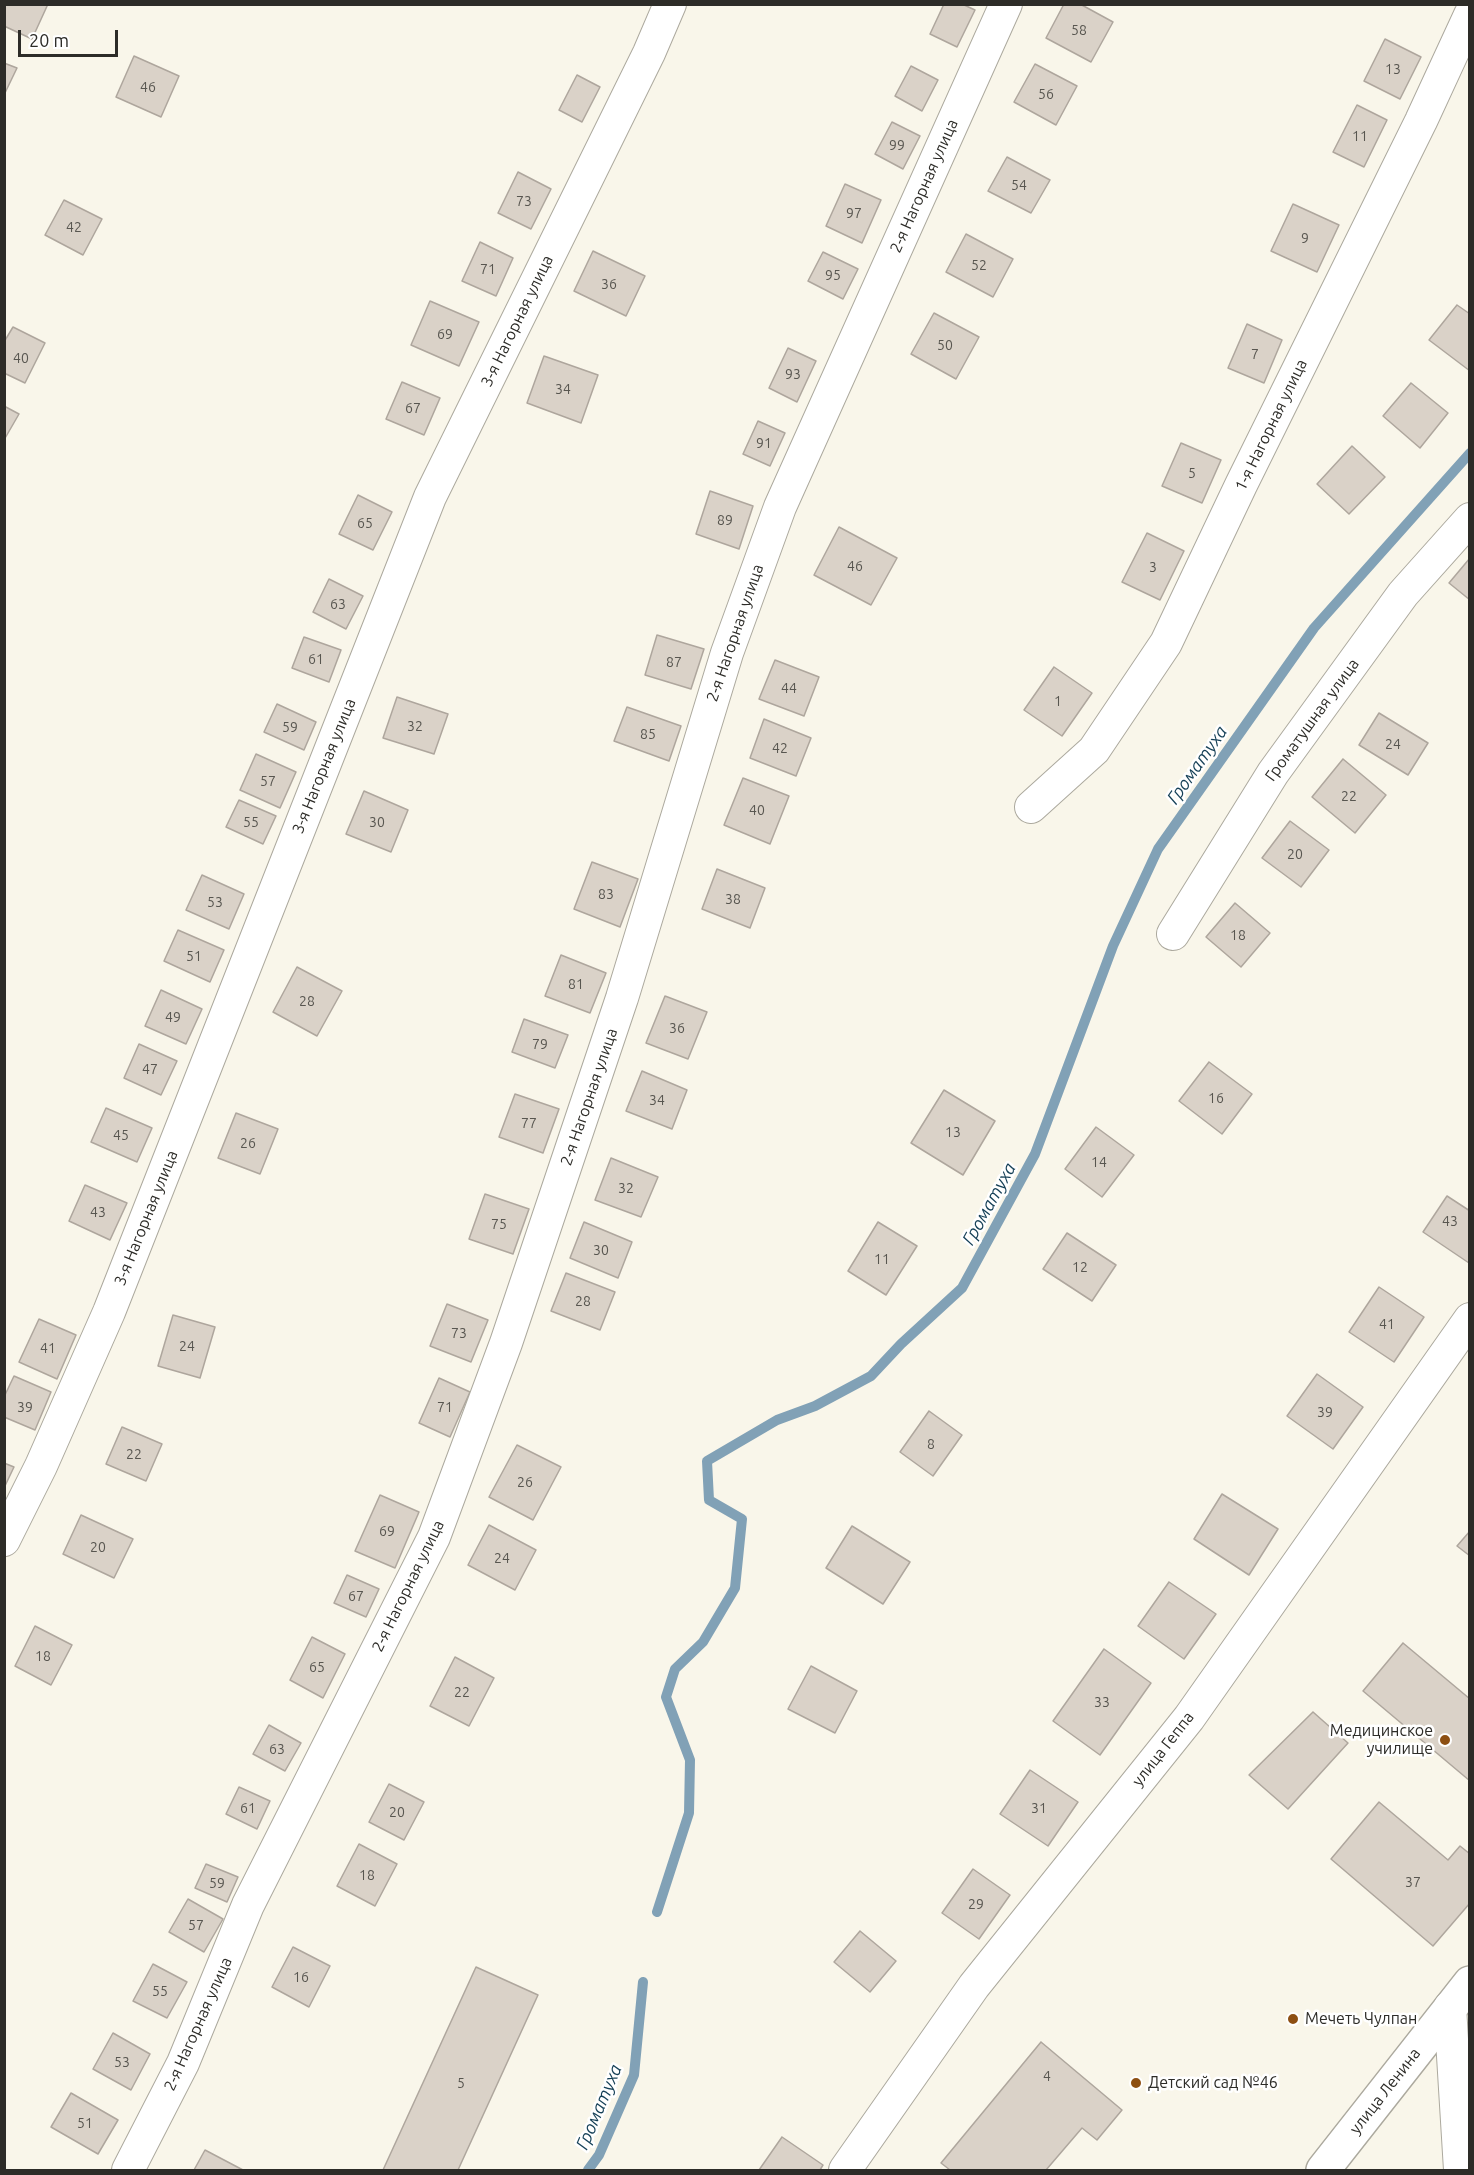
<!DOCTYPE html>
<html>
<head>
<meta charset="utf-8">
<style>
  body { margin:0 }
  #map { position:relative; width:1474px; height:2175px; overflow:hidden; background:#f9f6ea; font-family:Ubuntu,sans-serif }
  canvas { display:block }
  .frame { position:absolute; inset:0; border:6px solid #2d2c28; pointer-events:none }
  .scale { position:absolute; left:18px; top:30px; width:100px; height:27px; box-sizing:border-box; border:3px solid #2d2c28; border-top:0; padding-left:8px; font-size:18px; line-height:21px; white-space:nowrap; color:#2d2c28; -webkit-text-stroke:4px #fff; paint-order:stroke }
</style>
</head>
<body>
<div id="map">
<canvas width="1474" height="2175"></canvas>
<div class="frame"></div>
<div class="scale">20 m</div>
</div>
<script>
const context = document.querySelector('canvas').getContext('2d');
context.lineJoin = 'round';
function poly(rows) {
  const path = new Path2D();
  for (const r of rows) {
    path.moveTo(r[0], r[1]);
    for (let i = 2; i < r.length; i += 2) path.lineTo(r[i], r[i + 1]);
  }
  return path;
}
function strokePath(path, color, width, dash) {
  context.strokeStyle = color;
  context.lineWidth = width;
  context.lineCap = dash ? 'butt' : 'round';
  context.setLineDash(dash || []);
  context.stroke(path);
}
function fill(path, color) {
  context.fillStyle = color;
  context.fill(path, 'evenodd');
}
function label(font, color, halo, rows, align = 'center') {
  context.font = font + ' Ubuntu,sans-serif';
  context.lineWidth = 5;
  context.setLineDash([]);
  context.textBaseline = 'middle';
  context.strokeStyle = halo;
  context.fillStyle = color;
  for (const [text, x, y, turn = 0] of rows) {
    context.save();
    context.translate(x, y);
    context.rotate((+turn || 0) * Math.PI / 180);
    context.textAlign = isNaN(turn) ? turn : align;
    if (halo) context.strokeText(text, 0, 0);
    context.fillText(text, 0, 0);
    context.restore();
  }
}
strokePath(poly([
  [657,1912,689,1813,690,1760,666,1697,675,1669,703,1642,735,1588,742,1519,709,1500,707,1461,777,1420,815,1406,871,1376,901,1344,962,1288,1035,1154,1113,946,1158,849,1314,628,1470,453],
  [588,2170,599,2155,634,2075,643,1982]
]), '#81a1b6', 10);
const building = poly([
  [4,4,48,4,32,39,4,26,4,4],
  [944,4,962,4,975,10,957,47,930,34,944,4],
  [1064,4,1080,4,1113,22,1091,62,1046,38,1064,4],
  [1385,39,1421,57,1400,99,1364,81,1385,39],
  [134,56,179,76,161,117,116,97,134,56],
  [4,63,17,68,4,95,4,63],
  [1035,64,1077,86,1056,125,1014,102,1035,64],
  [911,66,938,80,922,111,895,96,911,66],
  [577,75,600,87,582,122,559,110,577,75],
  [1357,105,1387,120,1364,167,1333,152,1357,105],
  [892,122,920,136,903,169,875,154,892,122],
  [1007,157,1050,180,1031,213,988,191,1007,157],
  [518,172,551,189,531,229,498,213,518,172],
  [845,184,881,200,862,243,826,226,845,184],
  [64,200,102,219,83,255,45,235,64,200],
  [1293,204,1339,225,1317,272,1271,251,1293,204],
  [966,234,1013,259,993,297,946,272,966,234],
  [480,242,513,258,496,296,462,281,480,242],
  [593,251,645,276,626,316,574,291,593,251],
  [823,252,858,269,843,299,808,281,823,252],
  [430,301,479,322,459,366,411,345,430,301],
  [1457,305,1470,314,1470,371,1429,340,1457,305],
  [934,313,979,337,956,379,911,354,934,313],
  [1247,324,1282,340,1264,383,1228,368,1247,324],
  [13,327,45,343,25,383,4,373,4,342,13,327],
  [788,348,816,361,797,402,769,388,788,348],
  [544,356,598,375,581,423,527,403,544,356],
  [402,382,440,398,424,435,386,419,402,382],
  [1411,383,1448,413,1420,448,1383,416,1411,383],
  [4,406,19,414,4,440,4,406],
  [758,421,785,433,770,466,743,454,758,421],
  [1181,443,1221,460,1202,503,1162,486,1181,443],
  [1352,446,1385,477,1349,514,1317,484,1352,446],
  [710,491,753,506,739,549,696,534,710,491],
  [358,495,392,512,373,550,339,534,358,495],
  [839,527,897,558,871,605,814,575,839,527],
  [1147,533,1184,551,1160,600,1122,582,1147,533],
  [1470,558,1470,600,1449,583,1470,558],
  [329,579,363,596,346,629,313,612,329,579],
  [657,635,704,649,691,689,645,675,657,635],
  [304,637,341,650,329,682,292,668,304,637],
  [775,660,819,677,804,716,759,699,775,660],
  [1054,667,1092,693,1062,736,1024,710,1054,667],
  [397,697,448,714,434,754,383,738,397,697],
  [277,704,316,722,304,750,264,732,277,704],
  [627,707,681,726,669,761,614,741,627,707],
  [1379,713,1428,743,1408,775,1359,745,1379,713],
  [764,719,811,738,796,776,750,758,764,719],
  [256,754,296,772,280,808,240,790,256,754],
  [1343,759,1386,795,1355,833,1312,797,1343,759],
  [743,778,789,796,770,844,724,825,743,778],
  [364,791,408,810,391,852,346,834,364,791],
  [239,800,276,816,263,844,226,827,239,800],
  [1290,821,1329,850,1301,887,1262,858,1290,821],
  [592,862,638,879,620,927,574,909,592,862],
  [717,869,765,888,750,928,702,909,717,869],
  [202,875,244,894,229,929,186,910,202,875],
  [1235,903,1270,933,1241,967,1206,937,1235,903],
  [178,930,224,950,210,982,164,961,178,930],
  [561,955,606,973,590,1013,545,996,561,955],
  [297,967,342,991,317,1036,273,1012,297,967],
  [161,990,202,1009,186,1044,145,1026,161,990],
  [665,996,707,1012,688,1059,646,1043,665,996],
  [524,1019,568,1035,555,1068,512,1052,524,1019],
  [139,1044,177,1061,161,1095,124,1078,139,1044],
  [1209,1062,1252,1094,1222,1134,1179,1101,1209,1062],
  [642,1071,687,1090,672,1129,626,1111,642,1071],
  [944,1090,995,1121,963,1175,911,1143,944,1090],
  [515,1094,559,1109,543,1153,499,1137,515,1094],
  [106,1108,152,1128,137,1162,91,1142,106,1108],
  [236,1113,278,1129,260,1174,218,1158,236,1113],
  [1096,1127,1134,1155,1102,1197,1065,1169,1096,1127],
  [611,1158,658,1177,641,1217,595,1200,611,1158],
  [85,1185,127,1203,110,1240,69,1221,85,1185],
  [485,1194,529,1209,513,1254,469,1239,485,1194],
  [1447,1196,1470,1211,1469,1263,1423,1232,1447,1196],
  [584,1222,632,1242,618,1278,570,1258,584,1222],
  [878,1222,917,1246,886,1295,848,1271,878,1222],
  [1067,1233,1116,1265,1092,1301,1043,1269,1067,1233],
  [566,1273,615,1292,600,1330,551,1311,566,1273],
  [1379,1287,1424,1317,1394,1362,1349,1332,1379,1287],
  [447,1304,488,1320,471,1362,430,1346,447,1304],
  [173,1315,215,1327,200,1378,158,1366,173,1315],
  [39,1319,76,1335,57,1379,19,1362,39,1319],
  [1317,1374,1363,1407,1333,1449,1287,1416,1317,1374],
  [14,1376,51,1392,35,1430,4,1417,4,1397,14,1376],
  [439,1378,470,1392,450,1437,419,1423,439,1378],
  [929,1411,962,1435,933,1476,900,1452,929,1411],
  [122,1427,162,1444,146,1481,106,1464,122,1427],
  [517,1445,561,1467,533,1520,489,1497,517,1445],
  [4,1463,14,1467,4,1488,4,1463],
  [1222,1494,1278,1529,1249,1575,1194,1539,1222,1494],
  [380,1495,419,1512,395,1568,355,1551,380,1495],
  [81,1515,133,1539,114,1578,63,1554,81,1515],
  [489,1525,536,1550,515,1590,468,1565,489,1525],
  [852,1526,910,1562,883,1604,826,1568,852,1526],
  [1470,1531,1470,1556,1457,1546,1470,1531],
  [347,1575,379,1589,366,1617,334,1603,347,1575],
  [1169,1582,1216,1614,1184,1659,1138,1626,1169,1582],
  [35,1626,72,1645,51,1685,15,1666,35,1626],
  [312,1637,345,1654,323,1698,290,1680,312,1637],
  [1403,1643,1470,1699,1470,1781,1363,1691,1403,1643],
  [1104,1649,1151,1683,1100,1755,1053,1721,1104,1649],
  [455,1657,494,1678,469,1726,430,1706,455,1657],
  [811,1666,857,1691,835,1733,788,1709,811,1666],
  [1313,1712,1348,1743,1288,1809,1249,1775,1313,1712],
  [269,1725,301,1743,285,1771,253,1754,269,1725],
  [1030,1770,1078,1802,1048,1846,1000,1814,1030,1770],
  [389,1784,424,1802,404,1840,369,1822,389,1784],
  [239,1787,270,1801,257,1829,226,1814,239,1787],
  [1379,1802,1448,1860,1460,1846,1470,1854,1470,1903,1433,1946,1331,1859,1379,1802],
  [359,1844,397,1864,375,1906,337,1886,359,1844],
  [206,1864,238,1877,227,1902,195,1888,206,1864],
  [973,1869,1010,1895,979,1939,942,1913,973,1869],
  [188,1899,223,1919,204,1952,169,1932,188,1899],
  [860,1931,896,1961,870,1992,834,1962,860,1931],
  [293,1947,330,1966,309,2007,272,1987,293,1947],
  [153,1964,187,1982,167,2018,133,2001,153,1964],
  [476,1967,538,1995,458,2170,383,2170,476,1967],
  [113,2033,150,2054,131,2090,93,2069,113,2033],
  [1041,2042,1122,2110,1097,2140,1082,2128,1046,2170,950,2170,941,2163,1041,2042],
  [71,2093,118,2120,98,2154,51,2127,71,2093],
  [782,2137,823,2165,820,2170,759,2170,782,2137],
  [205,2150,243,2170,194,2170,205,2150]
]);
fill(building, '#dad2c8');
strokePath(building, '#aea69d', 1.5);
const street = poly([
  [1031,807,1094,750,1166,643,1241,485,1421,121,1470,15],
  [1173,934,1273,773,1403,594,1470,519],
  [4,1540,41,1466,109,1312,430,497,649,53,670,4],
  [1450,2007,1460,2170],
  [128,2170,183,2063,248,1905,434,1537,506,1343,622,998,727,653,780,507,1006,4],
  [845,2170,974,1986,1189,1718,1470,1319]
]);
const primary = poly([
  [1323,2170,1470,1983]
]);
strokePath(street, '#aca99e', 34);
strokePath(primary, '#aca99e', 36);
strokePath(street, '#fff', 32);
strokePath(primary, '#fff', 33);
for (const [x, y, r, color] of [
  [1445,1740,6,"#8d4f12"],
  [1293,2019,6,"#8d4f12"],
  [1136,2083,6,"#8d4f12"]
]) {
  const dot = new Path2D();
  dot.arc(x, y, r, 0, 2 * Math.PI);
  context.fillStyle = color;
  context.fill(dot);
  strokePath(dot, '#fff', 2);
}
label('14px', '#585650', null, [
  ["58",1079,30],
  ["13",1393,69],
  ["46",148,87],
  ["56",1046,94],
  ["11",1360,136],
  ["99",897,145],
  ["54",1019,185],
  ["73",524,201],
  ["97",854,213],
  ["42",74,227],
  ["9",1305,238],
  ["52",979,265],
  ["71",488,269],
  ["95",833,275],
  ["36",609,284],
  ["69",445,334],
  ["50",945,345],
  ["7",1255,354],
  ["40",21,358],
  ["93",793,374],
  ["34",563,389],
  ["67",413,408],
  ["91",764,443],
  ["5",1192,473],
  ["89",725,520],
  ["65",365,523],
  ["46",855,566],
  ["3",1153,567],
  ["63",338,604],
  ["61",316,659],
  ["87",674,662],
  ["44",789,688],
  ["1",1058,701],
  ["32",415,726],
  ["59",290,727],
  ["85",648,734],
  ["24",1393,744],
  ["42",780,748],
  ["57",268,781],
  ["22",1349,796],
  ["40",757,810],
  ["55",251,822],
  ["30",377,822],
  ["20",1295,854],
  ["83",606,894],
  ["38",733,899],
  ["53",215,902],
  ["18",1238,935],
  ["51",194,956],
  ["81",576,984],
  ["28",307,1001],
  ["49",173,1017],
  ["36",677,1028],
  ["79",540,1044],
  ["47",150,1069],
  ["16",1216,1098],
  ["34",657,1100],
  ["77",529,1123],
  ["13",953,1132],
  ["45",121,1135],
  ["26",248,1143],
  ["14",1099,1162],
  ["32",626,1188],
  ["43",98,1212],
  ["43",1450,1221],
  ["75",499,1224],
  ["30",601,1250],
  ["11",882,1259],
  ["12",1080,1267],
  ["28",583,1301],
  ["41",1387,1324],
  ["73",459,1333],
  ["24",187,1346],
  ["41",48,1348],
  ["39",25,1407],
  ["71",445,1407],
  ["39",1325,1412],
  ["8",931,1444],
  ["22",134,1454],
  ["26",525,1482],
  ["69",387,1531],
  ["20",98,1547],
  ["24",502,1558],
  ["67",356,1596],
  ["18",43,1656],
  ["65",317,1667],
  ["22",462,1692],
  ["33",1102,1702],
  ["63",277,1749],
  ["61",248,1808],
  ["31",1039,1808],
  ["20",397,1812],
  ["18",367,1875],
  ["37",1413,1882],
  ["59",217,1883],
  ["29",976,1904],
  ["57",196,1925],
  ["16",301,1977],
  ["55",160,1991],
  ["53",122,2062],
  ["4",1047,2076],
  ["5",461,2083],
  ["51",85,2123]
]);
label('16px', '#2d2c28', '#fff', [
  ["2-я Нагорная улица",924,186,-66],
  ["3-я Нагорная улица",517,321,-64],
  ["1-я Нагорная улица",1271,425,-64],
  ["2-я Нагорная улица",735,633,-71],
  ["Громатушная улица",1312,720,-54],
  ["3-я Нагорная улица",324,766,-68],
  ["2-я Нагорная улица",589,1097,-71],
  ["3-я Нагорная улица",146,1218,-68],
  ["2-я Нагорная улица",408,1586,-64],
  ["улица Геппа",1163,1749,-52],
  ["2-я Нагорная улица",198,2024,-66],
  ["улица Ленина",1385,2091,-52]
]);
label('16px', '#2d2c28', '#fff', [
  ["Медицинское",1433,1731,"right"],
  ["училище",1433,1749,"right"],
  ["Мечеть Чулпан",1305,2019],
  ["Детский сад №46",1148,2083]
], 'left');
label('italic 18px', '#143f56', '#fff', [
  ["Громатуха",1197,765,-55],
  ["Громатуха",989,1204,-61],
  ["Громатуха",599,2107,-67]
]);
</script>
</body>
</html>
